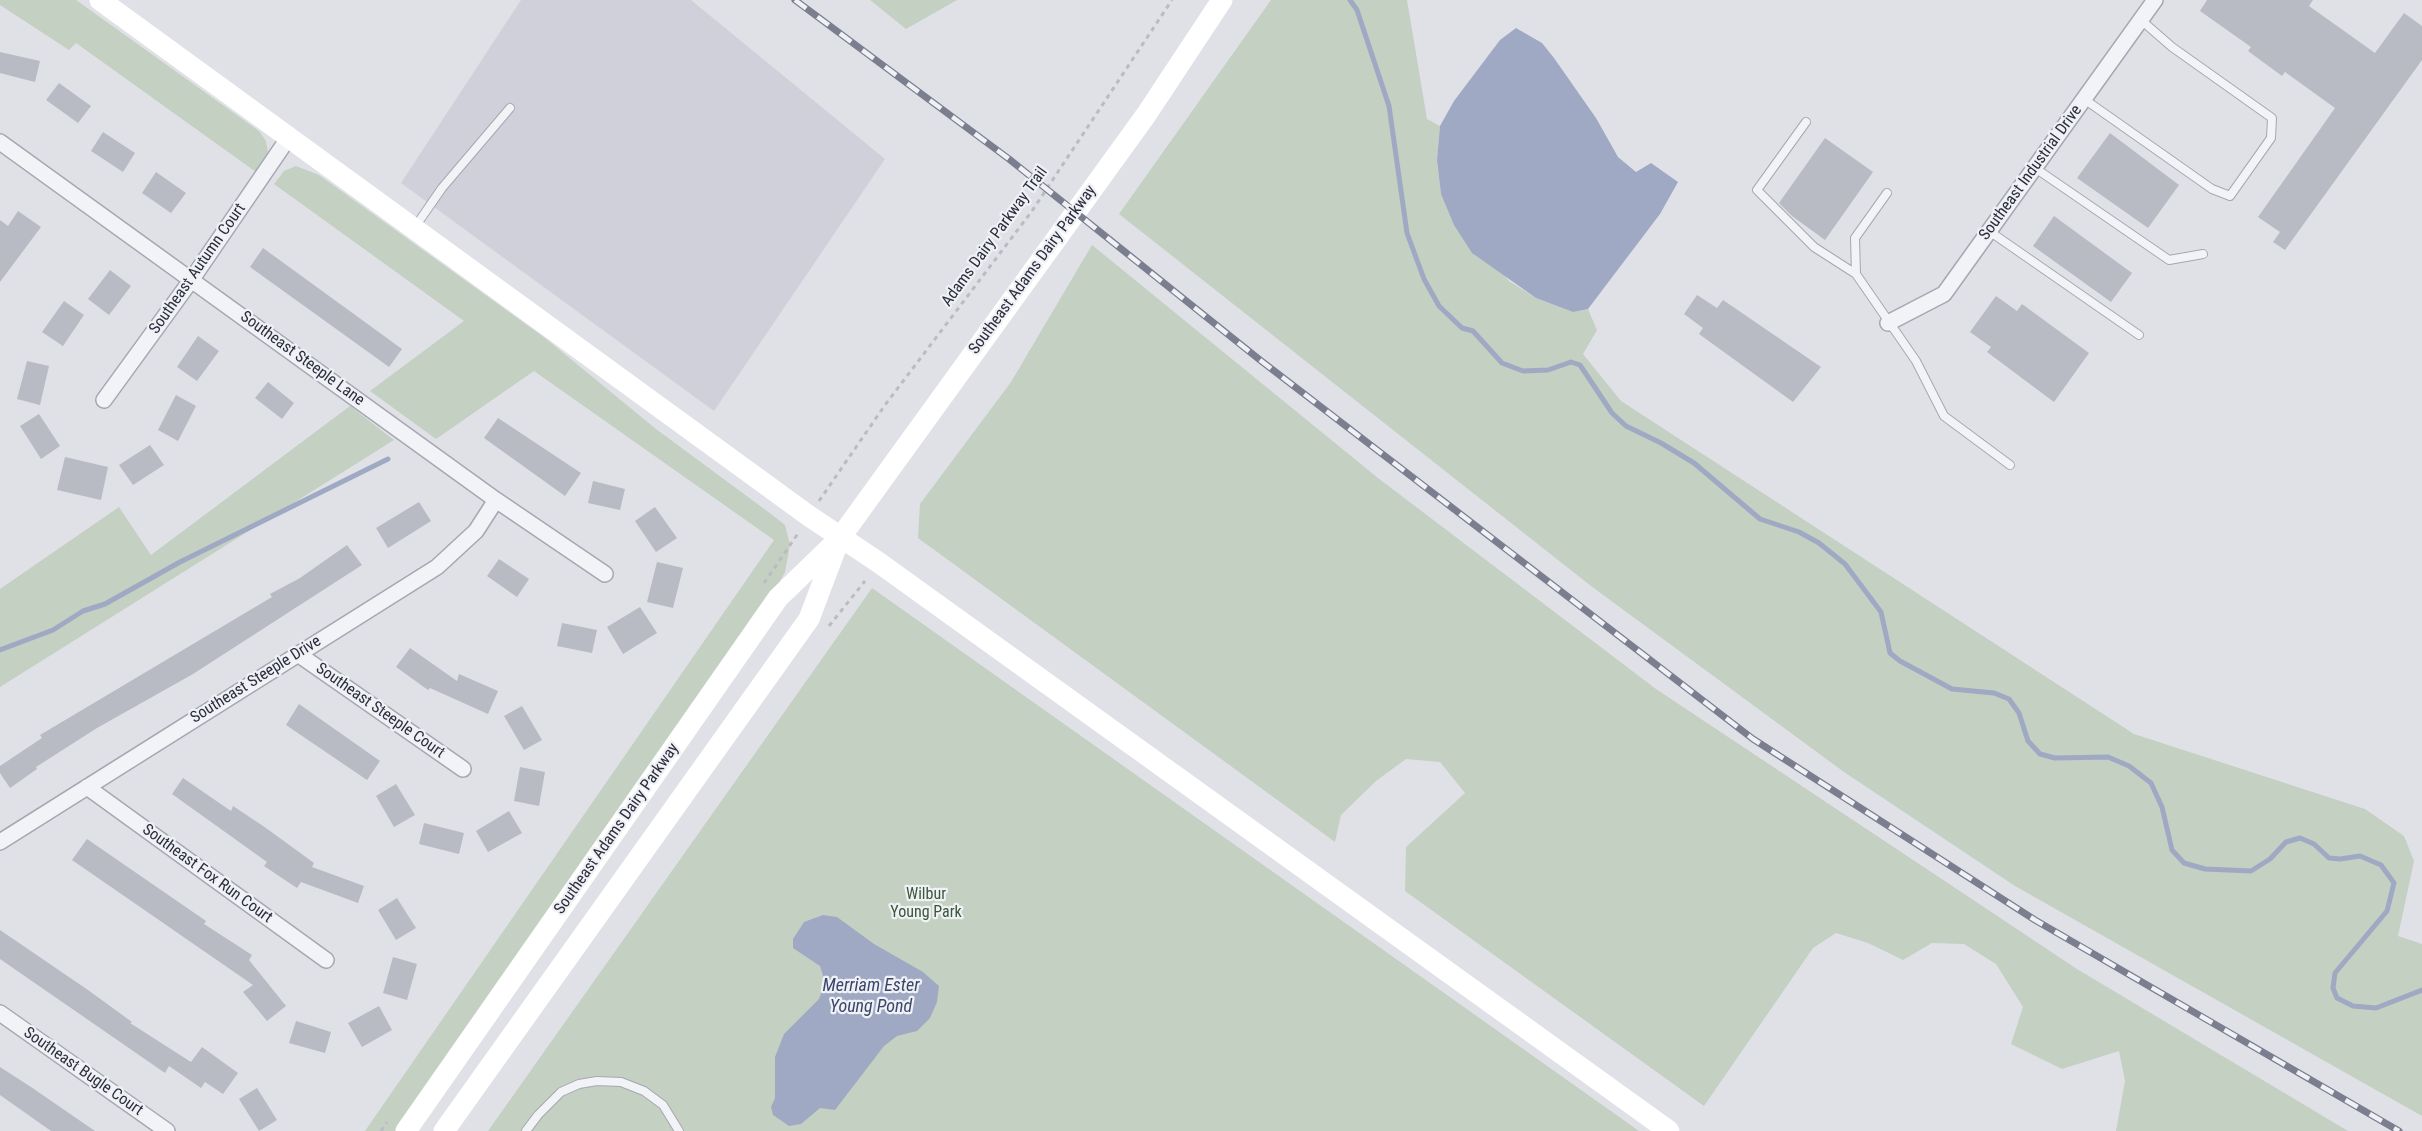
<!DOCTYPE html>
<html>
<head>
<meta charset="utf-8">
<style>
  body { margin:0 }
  canvas { display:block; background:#e0e1e7 }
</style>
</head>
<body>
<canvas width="2422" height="1131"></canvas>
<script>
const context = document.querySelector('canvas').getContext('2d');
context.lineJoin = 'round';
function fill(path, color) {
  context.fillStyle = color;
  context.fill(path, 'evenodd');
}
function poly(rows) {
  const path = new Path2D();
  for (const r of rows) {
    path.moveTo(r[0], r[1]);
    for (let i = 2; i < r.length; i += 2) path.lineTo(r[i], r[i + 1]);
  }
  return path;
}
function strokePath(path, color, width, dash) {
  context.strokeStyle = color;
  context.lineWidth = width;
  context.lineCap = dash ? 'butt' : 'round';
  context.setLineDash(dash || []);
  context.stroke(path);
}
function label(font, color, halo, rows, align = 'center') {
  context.font = font + ' "Roboto Condensed",sans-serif';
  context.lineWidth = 4.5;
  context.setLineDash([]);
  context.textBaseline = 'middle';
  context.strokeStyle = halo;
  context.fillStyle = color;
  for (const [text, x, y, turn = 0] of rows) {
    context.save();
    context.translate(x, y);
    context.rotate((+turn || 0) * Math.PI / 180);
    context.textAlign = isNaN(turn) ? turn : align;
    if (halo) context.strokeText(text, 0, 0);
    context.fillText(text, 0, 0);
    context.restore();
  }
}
fill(poly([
  [521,0,691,0,885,159,714,411,401,183]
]), '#cfd0d9');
fill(poly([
  [0,0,76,0,259,131,266,141,268,153,265,162,256,172,76,43,69,50,0,5],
  [870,0,957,0,906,29],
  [1271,0,1407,0,1427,119,1440,126,1437,160,1441,194,1509,281,1536,298,1573,312,1588,309,1597,330,1583,354,1621,401,2134,734,2365,809,2404,836,2414,861,2398,936,2422,944,2422,1116,2015,886,1844,772,1591,586,1119,214],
  [296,166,319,175,545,338,656,429,771,514,785,525,790,545,785,572,779,583,395,1131,365,1131,774,540,534,371,436,439,370,391,464,321,274,184,284,171],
  [1092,245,1378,478,1656,689,2077,969,2348,1131,2116,1131,2125,1081,2119,1051,2062,1069,2011,1044,2023,1007,1996,964,1964,944,1932,943,1903,960,1868,943,1836,933,1813,948,1704,1106,1405,891,1406,847,1465,793,1440,762,1406,759,1376,781,1341,815,1335,842,918,538,920,504,1011,382],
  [350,406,394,440,0,687,0,589,119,507,151,555],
  [872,588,1639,1131,488,1131]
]), '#c3d0c2');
fill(poly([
  [1516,28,1542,43,1554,58,1596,118,1618,157,1636,172,1651,163,1678,182,1660,214,1588,309,1573,312,1536,298,1472,253,1454,225,1441,194,1437,160,1440,126,1454,101,1500,40],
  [823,915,837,917,874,944,923,972,939,986,937,1002,930,1018,917,1031,897,1036,884,1046,835,1110,820,1108,801,1124,789,1126,773,1115,771,1107,775,1098,775,1057,784,1034,819,999,825,982,820,966,793,948,793,939,804,922]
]), '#9fa9c3');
strokePath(poly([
  [1350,0,1357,10,1389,106,1407,233,1424,279,1439,306,1462,328,1473,331,1502,363,1523,371,1548,370,1571,362,1580,365,1612,413,1626,426,1661,443,1694,463,1760,519,1799,532,1819,543,1845,564,1881,612,1890,653,1900,661,1952,689,1994,693,2009,699,2019,713,2028,741,2040,754,2055,758,2108,757,2129,766,2151,783,2162,807,2172,850,2184,863,2205,869,2251,871,2270,859,2286,842,2300,838,2314,844,2329,858,2340,859,2360,856,2381,865,2394,883,2387,911,2335,973,2333,988,2337,998,2353,1006,2376,1008,2422,990],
  [0,650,53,630,83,611,105,604,180,562,388,459]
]), '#9fa9c3', 5);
fill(poly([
  [2207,0,2313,0,2309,6,2375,53,2404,13,2422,26,2422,60,2285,250,2273,242,2280,232,2258,217,2335,108,2285,72,2282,76,2248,51,2251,47,2200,11],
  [0,52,40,61,35,82,0,73],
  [59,83,91,106,78,123,46,100],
  [103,132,135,153,123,172,91,151],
  [2110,133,2179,185,2148,228,2077,178],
  [1825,138,1873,172,1825,240,1792,216,1779,203],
  [156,172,186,193,171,213,142,193],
  [18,211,41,227,0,282,0,220,8,226],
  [2054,216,2132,273,2111,302,2033,246],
  [263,248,402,349,389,367,250,267],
  [110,270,131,286,109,315,88,299],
  [1697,295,1717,308,1723,300,1821,367,1793,402,1699,334,1703,328,1684,314],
  [1996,296,2017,311,2022,304,2089,353,2054,402,1987,352,1991,347,1970,332],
  [64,301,84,315,63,346,42,332],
  [198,336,219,351,197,381,177,367],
  [27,361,49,366,40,405,17,399],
  [268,382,294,403,282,419,255,398],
  [176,395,196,406,178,441,158,430],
  [39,414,60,446,41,459,20,426],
  [498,418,581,473,565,496,484,438],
  [150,445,164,465,133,485,119,465],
  [65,457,108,467,101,500,57,490],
  [593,481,625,489,620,510,588,503],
  [419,502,431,521,388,548,376,528],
  [655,507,677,538,656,552,635,521],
  [347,545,362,565,193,674,97,728,36,767,37,769,10,788,0,773,0,766,42,738,40,735,272,597,270,594,300,578],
  [499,559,529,579,517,597,487,576],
  [657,562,683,568,673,608,647,602],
  [640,607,657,633,623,654,607,627],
  [562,623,597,630,592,653,557,646],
  [410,648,457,681,459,674,498,691,488,714,430,688,428,690,396,667],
  [299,704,380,761,367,780,286,725],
  [522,706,542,740,524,750,504,716],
  [520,767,545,772,539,806,514,801],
  [183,778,231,811,233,806,266,828,314,863,312,867,364,886,358,903,301,882,297,888,264,866,267,862,172,794],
  [396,784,415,815,394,827,376,796],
  [509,811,522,833,488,852,476,831],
  [424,823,464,833,459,854,419,844],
  [87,839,206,921,204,924,252,955,249,960,286,1006,267,1021,243,992,253,985,72,860],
  [397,898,416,928,396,940,378,910],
  [0,930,88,990,132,1022,130,1023,191,1062,202,1047,238,1073,223,1094,205,1082,201,1088,169,1066,165,1073,0,959],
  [393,957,417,964,407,1000,383,993],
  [379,1006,392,1030,362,1047,348,1023],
  [296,1021,331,1032,325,1053,289,1043],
  [0,1067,31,1087,95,1131,51,1131,0,1095],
  [257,1088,277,1120,259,1131,239,1099]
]), '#b8bac4');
const lane = poly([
  [2084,99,2212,189,2230,196,2271,138,2272,118,2172,47,2141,20],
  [1806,122,1757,190,1814,247,1856,274,1916,361,1944,416,2010,465],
  [2035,168,2169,260,2203,254],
  [415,227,442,188,510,108],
  [1989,231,2139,335],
  [1856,274,1855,238,1887,193],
  [526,1131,538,1115,561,1092,579,1084,597,1081,621,1082,644,1091,663,1105,679,1131]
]);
const street = poly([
  [0,142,496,500,605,574],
  [1888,323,1944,294,2155,0],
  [104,400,192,279,289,137],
  [298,654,463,769],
  [87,787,326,960],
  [0,842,437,567,476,531,496,500],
  [0,1013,167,1131]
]);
strokePath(lane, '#a6a7b1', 10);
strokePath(street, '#a6a7b1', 18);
strokePath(poly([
  [819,501,885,405,1032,211,1172,0],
  [764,583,799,532],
  [829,626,865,581],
  [381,1131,387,1122]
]), '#babcc2', 3, [4.5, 4.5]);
strokePath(lane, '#f2f3f6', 8);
strokePath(street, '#f2f3f6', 15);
strokePath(poly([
  [100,0,809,516,878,562,1669,1131],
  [406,1131,778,598,840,538,1146,115,1222,0],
  [444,1131,809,619,837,545]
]), '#fff', 21);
const rail = poly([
  [795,0,1009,159,1260,360,1753,739,2035,920,2399,1131]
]);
strokePath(rail, '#7b7e8f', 7);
strokePath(rail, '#eff1f5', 4.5, [14]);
label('16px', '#2b2d3d', '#eff1f5', [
  ["Southeast Industrial Drive",2031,173,-54],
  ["Adams Dairy Parkway Trail",995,237,-54],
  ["Southeast Autumn Court",198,269,-55],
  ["Southeast Adams Dairy Parkway",1033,270,-54],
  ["Southeast Steeple Lane",302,359,36],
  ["Southeast Steeple Drive",256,680,-32],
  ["Southeast Steeple Court",380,711,35],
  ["Southeast Adams Dairy Parkway",617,829,-55],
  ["Southeast Fox Run Court",207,874,36],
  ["Southeast Bugle Court",83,1072,35]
]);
label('16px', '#39573a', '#eff1f5', [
  ["Wilbur",926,895],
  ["Young Park",926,913]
]);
label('italic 18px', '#39456c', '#eff1f5', [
  ["Merriam Ester",871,986],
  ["Young Pond",871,1007]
]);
</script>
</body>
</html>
